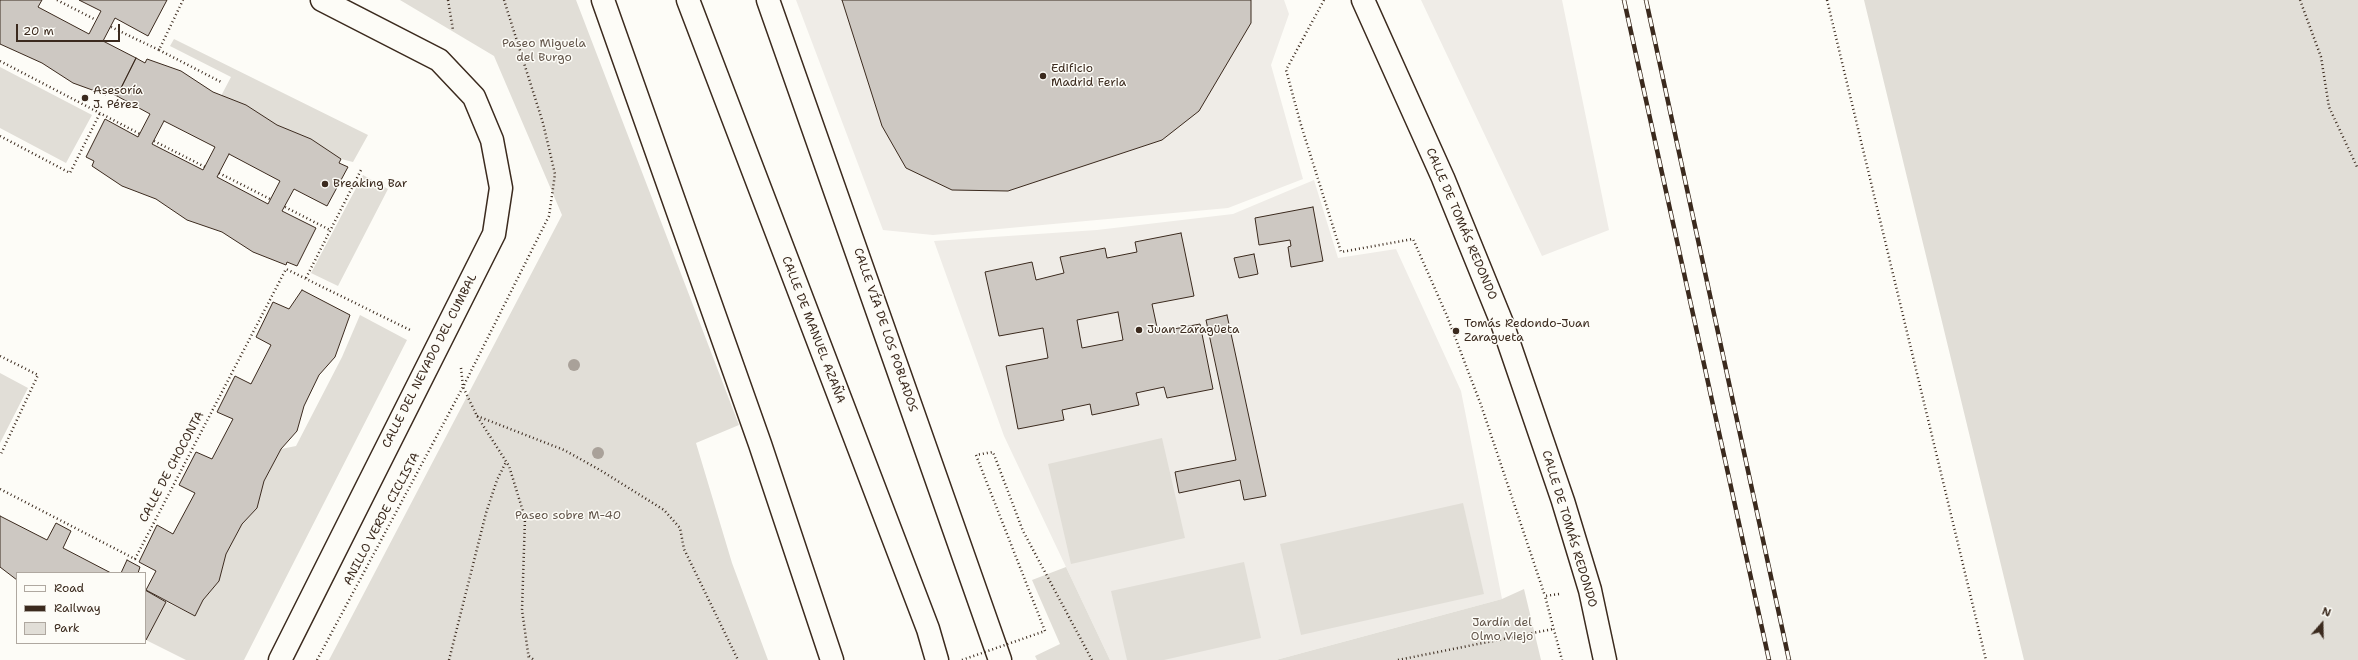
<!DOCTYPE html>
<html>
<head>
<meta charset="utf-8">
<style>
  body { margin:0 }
  #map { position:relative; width:2358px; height:660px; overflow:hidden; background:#fdfcf7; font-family:"Shantell Sans",sans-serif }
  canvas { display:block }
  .legend { position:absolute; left:16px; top:572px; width:130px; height:72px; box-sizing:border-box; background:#fdfcf7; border:1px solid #afa8a0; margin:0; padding:5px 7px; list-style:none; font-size:12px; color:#3b2a1e }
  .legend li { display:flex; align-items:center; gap:8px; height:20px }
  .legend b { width:20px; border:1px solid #afa8a0 }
  .north { position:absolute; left:2302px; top:604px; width:40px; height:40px; -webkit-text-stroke:3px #fdfcf7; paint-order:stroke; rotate:20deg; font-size:11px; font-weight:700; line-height:16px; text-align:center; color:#3b2a1e }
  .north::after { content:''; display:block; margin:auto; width:14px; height:18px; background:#3b2a1e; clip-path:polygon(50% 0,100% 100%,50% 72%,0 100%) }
  .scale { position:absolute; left:16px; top:24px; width:104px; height:18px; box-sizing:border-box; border:2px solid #3b2a1e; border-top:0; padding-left:5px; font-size:12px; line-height:14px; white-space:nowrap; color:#3b2a1e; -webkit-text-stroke:3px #fdfcf7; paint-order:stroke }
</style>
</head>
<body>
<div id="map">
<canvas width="2358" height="660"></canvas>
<ul class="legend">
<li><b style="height:5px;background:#fdfcf7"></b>Road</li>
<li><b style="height:5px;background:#3b2a1e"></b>Railway</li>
<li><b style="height:11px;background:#e1ded7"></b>Park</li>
</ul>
<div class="north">N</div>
<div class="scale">20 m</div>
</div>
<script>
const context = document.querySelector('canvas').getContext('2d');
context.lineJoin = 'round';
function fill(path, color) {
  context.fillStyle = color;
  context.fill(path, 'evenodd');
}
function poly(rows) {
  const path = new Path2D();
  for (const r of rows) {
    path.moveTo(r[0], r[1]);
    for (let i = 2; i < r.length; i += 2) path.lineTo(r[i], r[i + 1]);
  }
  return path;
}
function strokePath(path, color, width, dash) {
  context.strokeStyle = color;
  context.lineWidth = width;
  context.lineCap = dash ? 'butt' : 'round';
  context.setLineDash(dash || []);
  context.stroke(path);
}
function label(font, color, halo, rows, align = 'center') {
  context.font = font + ' "Shantell Sans",sans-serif';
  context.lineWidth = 3;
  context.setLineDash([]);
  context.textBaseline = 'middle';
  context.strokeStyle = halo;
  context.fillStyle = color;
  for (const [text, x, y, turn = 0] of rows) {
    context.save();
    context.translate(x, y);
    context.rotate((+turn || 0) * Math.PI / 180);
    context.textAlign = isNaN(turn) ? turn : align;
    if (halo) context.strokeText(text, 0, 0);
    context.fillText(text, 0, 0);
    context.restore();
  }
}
fill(poly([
  [796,0,1284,0,1289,14,1271,65,1303,179,1228,208,933,235,883,230],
  [1421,0,1562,0,1609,230,1542,256],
  [1314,180,1338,258,1396,249,1461,391,1502,599,1276,660,1110,660,1004,436,934,241,1097,230,1233,214]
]), '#efece7');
fill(poly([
  [400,0,576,0,739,425,696,443,732,563,768,660,329,660,562,215,494,56],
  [1864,0,2358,0,2358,660,2024,660],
  [174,39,368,135,353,162,341,159,311,139,277,125,246,105,221,96,231,77,170,46],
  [0,67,92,115,66,163,0,128],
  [363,175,388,189,338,286,311,273],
  [360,315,407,340,244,660,186,660,146,640,166,602,195,616,203,600,219,581,226,554,242,524,257,508,264,481,281,449,296,446,342,357],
  [0,373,28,388,0,443],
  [1162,438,1185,538,1071,564,1048,464],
  [1463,503,1484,594,1301,635,1280,544],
  [1244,562,1261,638,1164,660,1127,660,1111,591],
  [1066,567,1110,660,1037,660,1035,656,1060,644,1032,580],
  [1524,589,1541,660,1276,660,1502,599]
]), '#e1ded7');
const building = poly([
  [0,0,42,0,38,7,89,34,101,11,79,0,167,0,148,36,115,18,103,41,136,58,117,96,109,92,106,95,73,83,42,63,0,44,0,0],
  [842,0,1251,0,1251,23,1199,111,1162,140,1008,191,952,190,906,168,882,126,842,0],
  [136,58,145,63,147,59,181,71,213,92,246,105,277,125,311,139,341,159,339,163,348,167,327,206,294,189,282,211,316,228,297,266,287,262,286,265,253,252,222,232,187,220,156,199,122,186,92,166,94,161,86,157,105,119,138,137,150,114,117,96,136,58],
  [164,121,215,147,203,170,152,144,164,121],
  [229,154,280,181,268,204,217,177,229,154],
  [1313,207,1323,261,1291,267,1288,247,1291,246,1290,240,1259,245,1255,218,1313,207],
  [1181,233,1194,296,1152,304,1158,332,1200,324,1213,389,1167,398,1164,387,1136,393,1139,405,1092,415,1090,404,1062,410,1064,420,1018,429,1006,366,1048,358,1043,328,999,336,985,272,1032,262,1036,280,1064,273,1060,257,1105,248,1107,258,1137,252,1135,242,1181,233],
  [1118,312,1123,340,1082,348,1077,320,1118,312],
  [1254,254,1258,274,1239,278,1234,258,1254,254],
  [302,290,350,315,335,357,319,375,304,406,297,431,281,449,264,481,257,508,242,524,226,554,219,581,203,600,195,616,146,590,156,571,139,562,157,525,173,534,195,493,179,485,196,452,212,459,233,419,217,412,235,376,251,384,271,345,256,337,273,302,289,309,302,290],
  [1227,315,1266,496,1244,500,1240,480,1179,493,1175,472,1236,460,1206,320,1227,315],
  [0,516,47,540,56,523,71,531,63,548,111,573,17,573,17,580,0,567,0,516],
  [127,560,140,567,138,573,121,573,127,560],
  [145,590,166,602,146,640,145,639,145,590]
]);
fill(building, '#cdc8c2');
strokePath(building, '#3b2a1e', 1);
const street = poly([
  [768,0,1000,660],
  [1363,0,1443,178,1502,323,1563,501,1590,590,1605,660],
  [280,660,494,234,501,188,492,140,474,97,439,60,322,0]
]);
const highway = poly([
  [603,0,760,444,832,660],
  [688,0,928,629,937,660]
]);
strokePath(street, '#3b2a1e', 25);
strokePath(highway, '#3b2a1e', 25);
strokePath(poly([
  [57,0,96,20],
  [448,0,453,30],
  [1324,0,1286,70,1301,125,1341,252,1413,239,1447,316,1481,405,1545,596],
  [1827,0,1986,660],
  [2300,0,2321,57,2329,107,2358,169],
  [111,27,159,50,183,0],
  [159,50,221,82],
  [0,61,140,134],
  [0,136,70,173,100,113],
  [154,141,205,167],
  [219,173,270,199],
  [285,207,330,230],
  [306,278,361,170],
  [0,356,38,375,0,456],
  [461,368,463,387,477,416,509,466,525,518,522,610,529,660],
  [477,416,564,450,600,470,664,510,680,528,684,549,738,660],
  [0,489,135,559,286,269,412,331],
  [1559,594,1545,596,1562,660],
  [1045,631,976,455,993,452,1023,531,1092,660],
  [529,656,534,660],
  [317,660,463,387,549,216,555,174,543,123,504,0],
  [449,660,486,513,497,480,506,462],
  [1398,660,1553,629]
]), '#3b2a1e', 2.5, [1, 3]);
strokePath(street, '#fdfcf7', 22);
strokePath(highway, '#fdfcf7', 22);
const rail = poly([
  [1624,0,1769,660],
  [1646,0,1789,660]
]);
strokePath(rail, '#3b2a1e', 4.5);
strokePath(rail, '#fdfcf7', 3, [9]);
strokePath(poly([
  [962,660,1045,631]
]), '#3b2a1e', 2.5, [1, 3]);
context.fillStyle = '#a9a199';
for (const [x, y] of [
  [574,365],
  [598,453]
]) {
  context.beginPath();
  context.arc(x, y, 6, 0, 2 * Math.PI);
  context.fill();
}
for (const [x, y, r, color] of [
  [1043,76,4,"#3b2a1e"],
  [85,98,4,"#3b2a1e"],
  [325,184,4,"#3b2a1e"],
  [1139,330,4,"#3b2a1e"],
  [1456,331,4,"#3b2a1e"]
]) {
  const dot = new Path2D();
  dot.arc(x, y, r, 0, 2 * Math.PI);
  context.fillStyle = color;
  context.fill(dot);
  strokePath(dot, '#fdfcf7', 1.5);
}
label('12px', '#64574c', '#fdfcf7', [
  ["Paseo Miguela",544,44],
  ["del Burgo",544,58],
  ["Paseo sobre M-40",568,516],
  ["Jardín del",1502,623],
  ["Olmo Viejo",1502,637]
]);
label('12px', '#3b2a1e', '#fdfcf7', [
  ["Edificio",1051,69],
  ["Madrid Feria",1051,83],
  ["Asesoría",93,91],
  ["J. Pérez",93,105],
  ["Breaking Bar",333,184],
  ["Tomás Redondo-Juan",1464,324],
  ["Zaragueta",1464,338],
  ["Juan Zaragüeta",1147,330]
], 'left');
label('12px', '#3b2a1e', '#fdfcf7', [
  ["CALLE DE TOMÁS REDONDO",1461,224,67],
  ["CALLE DE MANUEL AZAÑA",813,330,69],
  ["CALLE VÍA DE LOS POBLADOS",885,330,71],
  ["CALLE DEL NEVADO DEL CUMBAL",430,361,-63],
  ["CALLE DE CHOCONTA",172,467,-62],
  ["ANILLO VERDE CICLISTA",382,519,-62],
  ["CALLE DE TOMÁS REDONDO",1569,529,73]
]);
</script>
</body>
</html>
